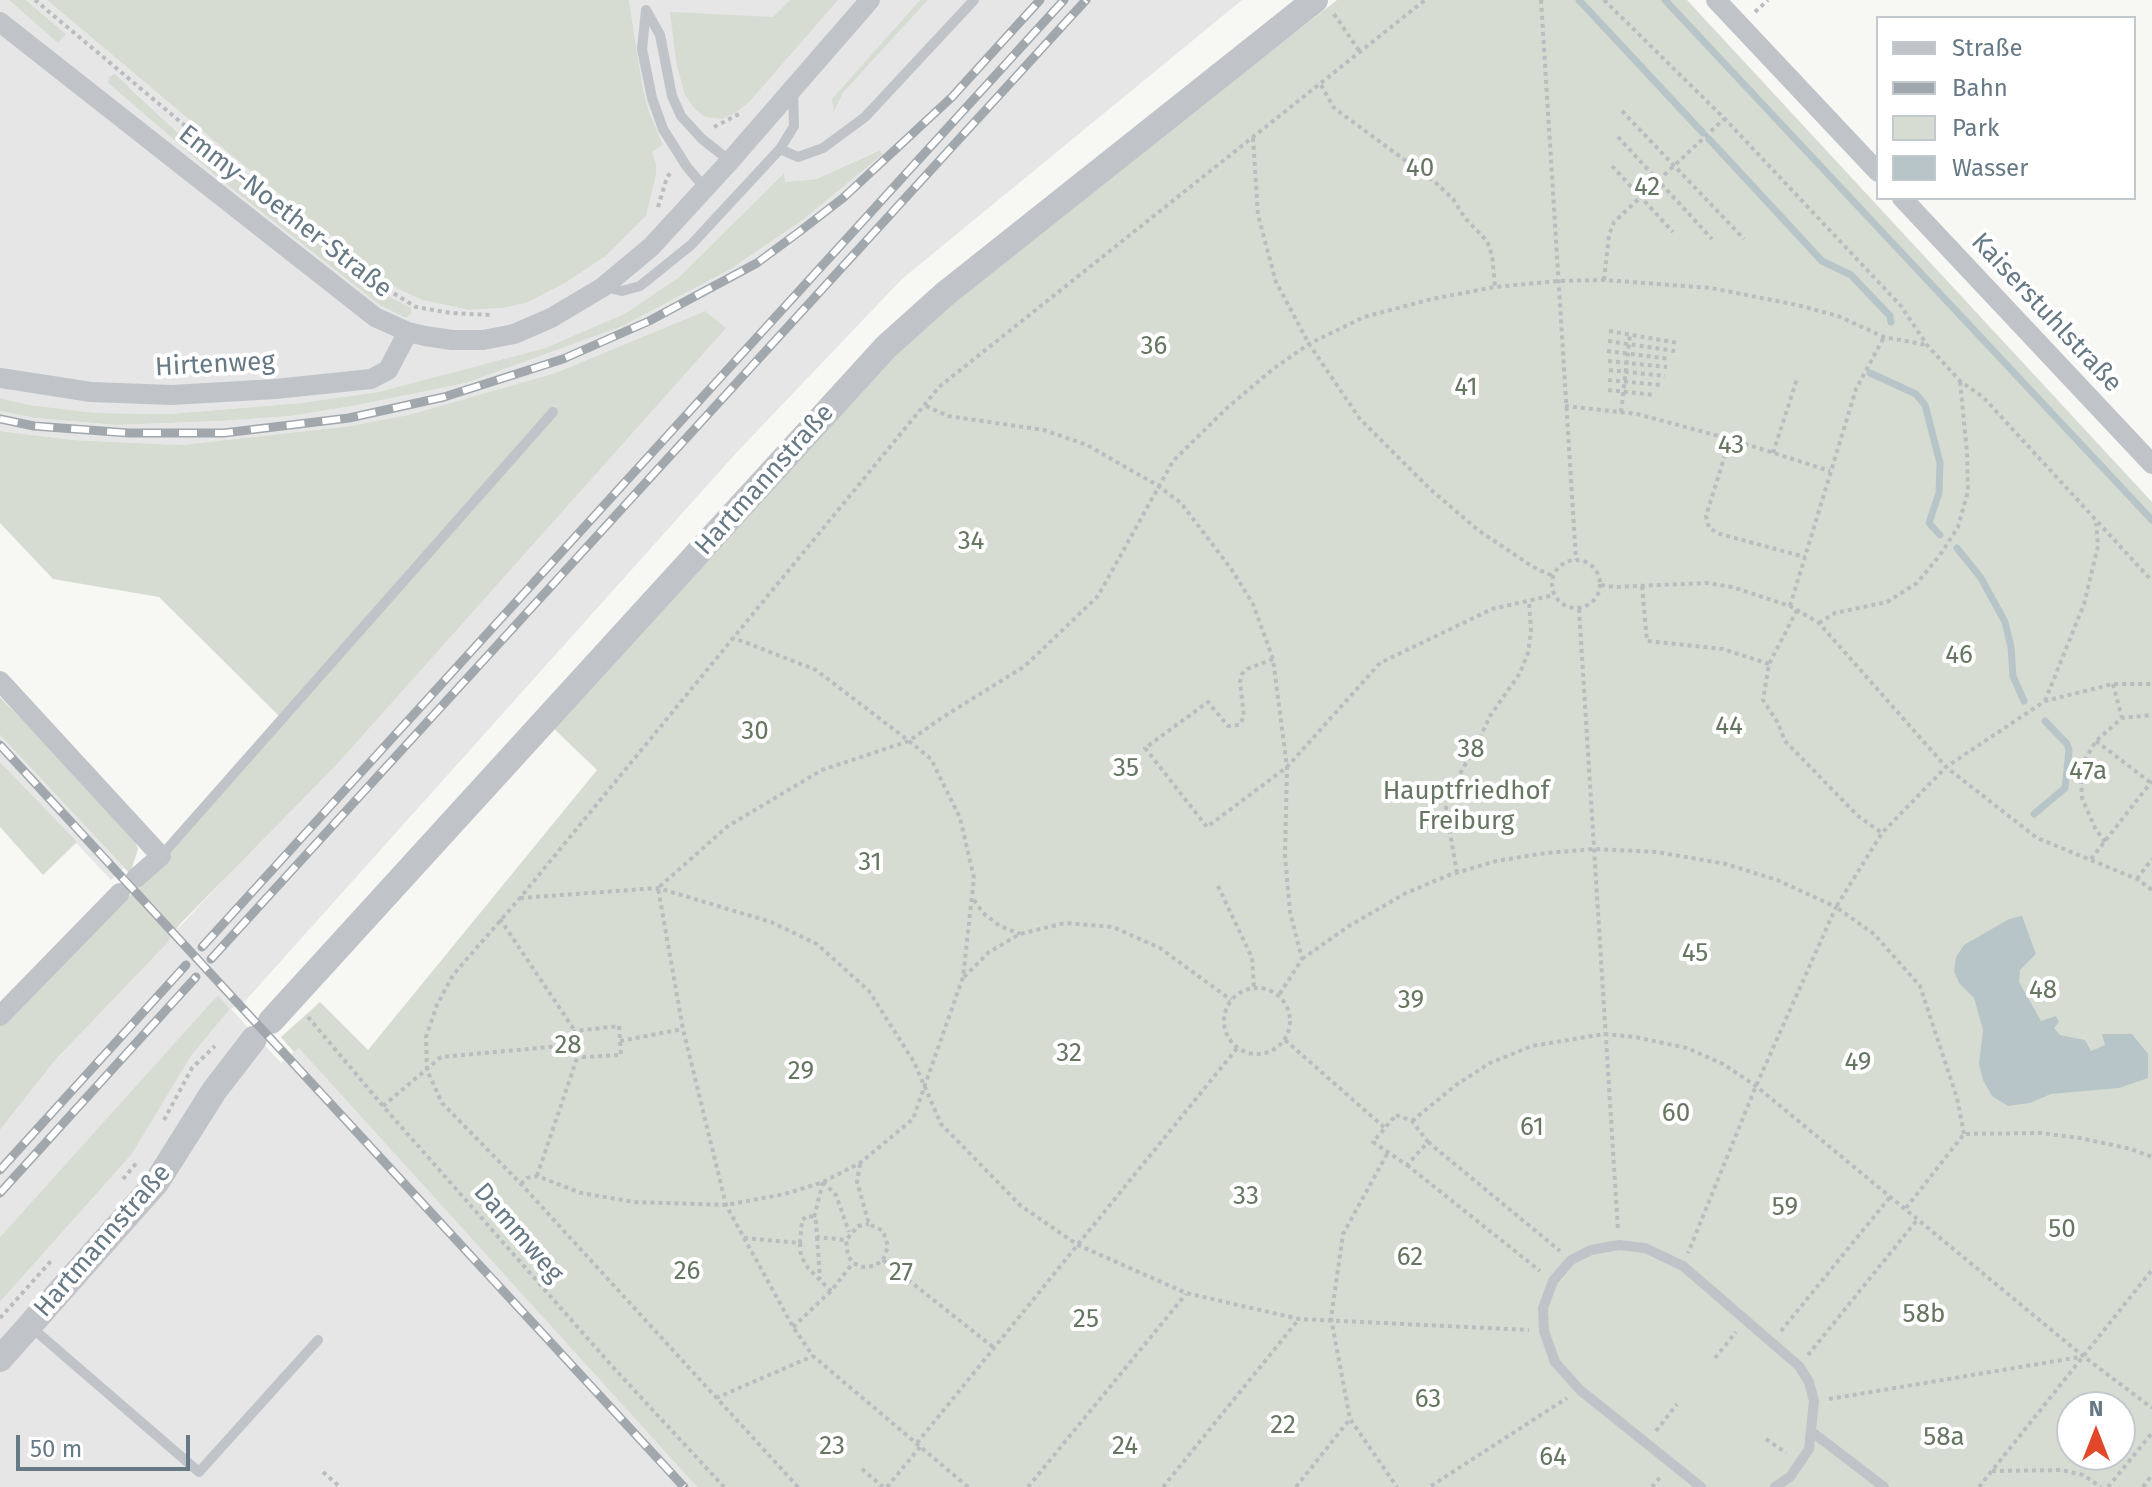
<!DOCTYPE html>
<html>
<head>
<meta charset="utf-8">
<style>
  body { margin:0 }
  #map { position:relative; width:2152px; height:1487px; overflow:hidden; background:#f7f7f4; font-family:"Fira Sans",sans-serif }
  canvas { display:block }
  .legend { position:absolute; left:1876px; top:16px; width:260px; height:184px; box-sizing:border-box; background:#fff; border:2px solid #c2c9ce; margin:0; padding:10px 14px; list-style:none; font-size:24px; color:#667985 }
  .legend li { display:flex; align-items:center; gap:16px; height:40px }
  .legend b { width:40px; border:2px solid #c2c9ce }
  .north { position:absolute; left:2056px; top:1391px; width:80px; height:80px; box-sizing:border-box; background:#fff; border:2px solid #c2c9ce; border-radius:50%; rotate:0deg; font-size:22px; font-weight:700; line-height:32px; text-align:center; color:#667985 }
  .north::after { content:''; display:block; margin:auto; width:28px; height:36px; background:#e24729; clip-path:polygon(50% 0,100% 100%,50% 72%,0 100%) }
  .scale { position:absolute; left:16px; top:1435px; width:174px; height:36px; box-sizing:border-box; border:4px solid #667985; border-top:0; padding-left:10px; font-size:24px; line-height:28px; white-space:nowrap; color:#667985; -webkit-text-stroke:6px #fff; paint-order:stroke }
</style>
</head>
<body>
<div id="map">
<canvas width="2152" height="1487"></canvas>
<ul class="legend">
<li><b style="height:10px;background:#c0c4c8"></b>Straße</li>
<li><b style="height:10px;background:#a1a8ad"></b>Bahn</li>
<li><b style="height:22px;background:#d7dcd3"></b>Park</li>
<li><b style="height:22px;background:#b7c5c8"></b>Wasser</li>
</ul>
<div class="north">N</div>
<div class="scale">50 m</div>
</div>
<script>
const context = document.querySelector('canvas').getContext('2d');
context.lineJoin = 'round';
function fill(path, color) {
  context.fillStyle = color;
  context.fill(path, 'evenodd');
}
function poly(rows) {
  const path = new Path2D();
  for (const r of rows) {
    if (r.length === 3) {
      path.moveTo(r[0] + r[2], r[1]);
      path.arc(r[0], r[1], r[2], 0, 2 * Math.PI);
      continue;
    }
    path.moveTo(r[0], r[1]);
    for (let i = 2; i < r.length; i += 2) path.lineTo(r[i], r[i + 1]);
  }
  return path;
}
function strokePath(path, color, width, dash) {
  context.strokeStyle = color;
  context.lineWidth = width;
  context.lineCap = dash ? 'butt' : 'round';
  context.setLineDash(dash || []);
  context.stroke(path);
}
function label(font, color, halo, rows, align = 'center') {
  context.font = font + ' "Fira Sans",sans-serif';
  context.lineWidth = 8;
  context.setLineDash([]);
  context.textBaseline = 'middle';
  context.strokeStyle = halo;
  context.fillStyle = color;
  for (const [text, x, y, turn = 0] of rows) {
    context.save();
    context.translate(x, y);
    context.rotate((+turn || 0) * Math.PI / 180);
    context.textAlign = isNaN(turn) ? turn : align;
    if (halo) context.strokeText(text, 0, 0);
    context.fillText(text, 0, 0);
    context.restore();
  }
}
fill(poly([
  [0,0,9,0,59,42,65,33,26,0,47,0,237,160,398,289,422,300,469,310,502,308,525,303,567,282,606,256,646,216,656,175,656,163,652,152,663,145,650,114,643,89,629,0,920,0,833,99,835,111,843,93,928,0,1242,0,902,279,737,452,246,1000,231,1009,281,1063,299,1047,697,1487,0,1487,0,1302,132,1154,191,1056,230,1009,218,996,0,1237,0,1130,57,1058,228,875,705,311,555,373,409,416,350,426,181,445,74,440,0,431,0,411,34,418,116,425,222,421,291,416,353,406,466,383,623,326,731,269,804,219,882,155,879,150,816,179,785,182,783,174,679,277,626,313,545,348,378,392,300,403,169,414,96,413,30,405,0,398],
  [108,83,131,88,177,132,343,263,382,293,410,308,406,318,216,176],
  [0,735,124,868,111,880,0,762]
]), '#e5e6e5');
fill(poly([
  [9,0,26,0,66,34,58,43],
  [47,0,629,0,643,89,650,114,663,145,652,152,656,163,656,175,646,216,606,256,567,282,526,303,502,308,469,310,422,300,398,289,370,267,237,160],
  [790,0,838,0,750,101,735,113,722,119,705,117,695,109,684,93,676,61,670,12,773,17],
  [920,0,928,0,843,93,834,112,832,99],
  [1337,0,1687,0,2152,502,2152,1487,697,1487,299,1048,294,1052,281,1037,320,1002,368,1050,597,770,550,725,892,354,972,284],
  [2072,1407,2120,1407,2120,1455,2072,1455],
  [115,74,177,132,382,293,411,308,411,314,406,318,380,305,216,176,108,83,109,77],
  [880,150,882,155,804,219,731,269,623,326,466,383,353,406,291,416,222,421,116,425,34,418,0,411,0,398,30,405,96,413,169,414,300,403,378,392,545,348,626,313,679,277,784,173,785,182,816,179],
  [705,311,726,328,337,764,180,924,167,943,57,1058,0,1130,0,1024,140,886,282,719,159,597,53,579,0,523,0,431,74,440,181,445,350,426,409,415,555,373],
  [0,697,132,833,138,849,130,874,0,735],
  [0,762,77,842,43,875,0,827],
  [218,995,230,1009,191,1056,132,1154,0,1302,0,1237]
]), '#d7dcd3');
fill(poly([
  [2022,916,2036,954,2020,970,2019,982,2041,1021,2056,1016,2059,1022,2054,1028,2060,1035,2085,1040,2091,1051,2105,1045,2102,1034,2132,1034,2148,1054,2148,1078,2119,1088,2051,1094,2030,1103,2008,1106,1992,1096,1983,1080,1979,1064,1983,1030,1974,998,1959,983,1954,971,1956,957,1964,945,2009,919]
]), '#b7c5c8');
strokePath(poly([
  [1579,0,1703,133],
  [1665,0,2152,520],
  [1709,139,1822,261,1851,275,1890,316,1891,322],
  [1870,373,1916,394,1925,405,1940,463,1939,493,1929,523,1940,535],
  [1957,548,1981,578,2005,622,2011,647,2013,676,2024,701],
  [2034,814,2065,788,2069,750,2067,744,2045,721]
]), '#b7c5c8', 7);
strokePath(poly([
  [35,0,362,274,416,307,451,313,491,315],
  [1541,0,1576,560],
  [1604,0,1725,119,1901,306,1927,345,1960,381,1983,397,2152,581],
  [1755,12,1768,0],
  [1334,14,1360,52],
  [1321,85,1334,108,1436,183,1453,199,1465,218,1487,241,1492,255,1495,286],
  [1622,111,1744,239],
  [714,127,741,113],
  [1618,137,1712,239],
  [1253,138,1258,215,1276,282,1309,344,1360,419,1430,489,1478,530,1533,567,1553,576],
  [1612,166,1673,232],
  [658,207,667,177,672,171],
  [1604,280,1609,235,1614,222,1724,119],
  [1609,331,1678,343],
  [1608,341,1675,351],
  [1607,351,1670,359],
  [1608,361,1667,367],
  [1609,370,1665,376],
  [1608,380,1661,385],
  [1608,390,1655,395],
  [926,406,948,416,1044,430,1087,445,1157,485,1181,503,1232,570,1253,604,1273,659,1287,767,1285,856,1290,912,1302,959,1279,995],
  [1565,406,1637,414,1730,439,1830,471],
  [1621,412,1630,335],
  [1730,439,1706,516,1709,528,1720,534,1805,557],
  [1773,453,1797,379],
  [1576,584,24],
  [1601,585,1614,587,1707,583,1732,587,1790,606,1819,623,1946,767,2037,838,2137,879,2152,890],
  [1642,586,1647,641,1723,649,1769,664],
  [1790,606,1856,389,1884,337],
  [1579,609,1618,1230],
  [1797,610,1769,664,1763,700,1778,723,1785,741,1858,816,1882,833],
  [1819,623,1835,613,1887,602,1917,583,1940,555,1958,527,1968,491,1967,453,1960,381],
  [1273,659,1247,669,1242,674,1240,682,1244,717,1239,725,1228,726,1208,702,1145,748,1207,827,1287,767,1380,663,1492,609,1554,595],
  [2113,684,2122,718],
  [2045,701,2084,604,2098,546,2096,523],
  [2096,741,2151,783],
  [2105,842,2095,828,2082,798,2081,779,2084,761,2096,741,2122,718,2152,715],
  [2091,859,2152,781],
  [1457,873,1446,810,1447,797,1479,740,1490,716,1520,673,1528,653,1531,631,1529,601],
  [2137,879,2152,859],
  [1218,886,1252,958,1254,988],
  [520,898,658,888,771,922,817,944,869,991,914,1062,941,1124,1021,1206,1078,1245,1186,1293,1299,1319,1529,1330],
  [974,900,983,913,1000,926,1020,934],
  [500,919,575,1031],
  [1302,959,1349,926,1406,893,1449,875,1496,861,1546,853,1595,849,1657,852,1726,864,1777,880,1836,907,1756,1086,1688,1253],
  [964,977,989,952,1020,934,1065,923,1113,927,1160,948,1231,1000],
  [1257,1021,33],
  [308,1017,383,1106,611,1365,724,1487],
  [619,1026,621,1055,583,1057,573,1051,572,1038,575,1031,619,1026],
  [1285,1040,1385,1128],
  [620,1041,683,1029],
  [383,1106,441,1057,571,1045],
  [1396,1115,1412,1121,1428,1142,1407,1165,1373,1142,1396,1115],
  [164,1120,192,1068,215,1046],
  [1412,1121,1456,1085,1490,1063,1532,1046,1604,1034,1635,1037,1687,1048,1723,1064,1756,1086,2083,1356,2152,1408],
  [1964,1134,1957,1098,1920,986,1874,934,1836,907,1882,833,1946,767,2045,701,2113,684,2152,684],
  [1428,1142,1560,1251],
  [1387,1154,1343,1234,1331,1318,1350,1419,1397,1487],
  [860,1164,857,1182,869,1224,883,1231,888,1246,883,1260,874,1266,863,1267,853,1263,848,1256,846,1240,858,1226,869,1224],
  [1407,1165,1540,1271],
  [537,1176,578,1055],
  [123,1179,138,1161],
  [823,1182,836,1195,849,1232],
  [521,1184,527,1178,537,1176,581,1193,634,1202,726,1205,785,1194,823,1182,860,1163,913,1119,963,977,974,878,960,818,931,759,909,741,816,670,734,638],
  [1906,1208,1964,1134,2041,1133,2080,1138,2131,1149,2152,1157],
  [814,1217,823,1182],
  [817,1237,820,1279],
  [744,1238,800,1243,802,1220,807,1216,814,1217,816,1222,817,1237,845,1240],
  [800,1243,801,1256,808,1268,831,1291],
  [883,1260,993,1347],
  [0,1318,51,1261],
  [793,1327,831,1291,853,1263],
  [1781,1331,1890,1197],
  [1808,1355,1917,1220],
  [1715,1358,1736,1332],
  [716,1398,813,1356],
  [1829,1399,2080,1357],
  [1656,1431,1677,1404],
  [1766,1439,1786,1453],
  [917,1443,1238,1047],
  [862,1469,883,1487],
  [1992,1471,2061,1470,2083,1475,2101,1487],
  [323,1472,340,1487],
  [1431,1486,1567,1398],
  [798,1487,521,1184,442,1103,427,1070,426,1037,437,1005,453,975,520,898,939,387,1425,0],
  [887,1487,920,1447],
  [968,1487,813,1356,793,1327,726,1205,683,1029,658,888,728,826,822,770,909,741,943,717,1025,666,1098,596,1173,461,1227,408,1273,369,1309,344,1364,317,1432,299,1495,287,1558,281,1604,280,1711,288,1797,305,1838,316,1884,337,1927,345],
  [1028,1487,1186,1294],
  [1163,1487,1299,1319],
  [1296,1487,1350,1419],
  [1652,1487,1661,1476],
  [1979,1487,2152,1270],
  [2108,1487,2152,1433],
  [2143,1487,2152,1475]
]), '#babdbf', 4, [4, 4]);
strokePath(poly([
  [780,149,798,157,823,148,865,117,974,0],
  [705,188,687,167,663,129,652,98,642,49,646,10,660,35,672,96,681,116,702,139,730,161],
  [605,287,622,291,640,286,691,245,780,149,794,126,793,90],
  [161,856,553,412],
  [31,1327,199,1472,318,1340],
  [1812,1432,1884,1487],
  [1701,1487,1580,1390,1555,1362,1544,1331,1543,1308,1553,1281,1571,1260,1591,1250,1619,1245,1645,1248,1683,1266,1799,1366,1809,1382,1814,1401,1809,1449,1790,1477,1775,1487]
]), '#c0c4c8', 10);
strokePath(poly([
  [1716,0,1878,172],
  [0,22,375,317,408,332,425,336,452,340,483,340,514,334,551,318,603,287,651,247,730,161,870,0],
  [1902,198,2152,464],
  [0,378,91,392,172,395,275,389,371,379,388,370,408,332],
  [0,681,161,856,136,878],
  [0,1016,120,893]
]), '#c0c4c8', 20);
strokePath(poly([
  [271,1021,886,347,945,294,1315,0],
  [0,1359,156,1183,214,1091,254,1039]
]), '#c0c4c8', 26);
const rail = poly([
  [0,419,34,426,129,433,224,433,349,418,444,397,563,359,649,321,757,263,799,232,843,198,952,97,1040,0],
  [0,745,684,1487],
  [202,947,1064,0],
  [211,959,1086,0],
  [0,1170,186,965],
  [0,1193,196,977]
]);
strokePath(rail, '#a1a8ad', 9);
strokePath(rail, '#fff', 6, [18]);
label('26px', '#667761', '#fff', [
  ["40",1420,169],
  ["42",1647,188],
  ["36",1154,347],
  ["41",1466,388],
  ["43",1731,446],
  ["34",971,542],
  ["46",1959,656],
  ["44",1729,727],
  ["30",755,732],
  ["38",1471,750],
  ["35",1126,769],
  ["47a",2088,772],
  ["Hauptfriedhof",1466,792],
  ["Freiburg",1466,822],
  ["31",870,863],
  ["45",1695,954],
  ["48",2043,991],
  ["39",1411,1001],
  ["28",568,1046],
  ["32",1069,1054],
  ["49",1858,1063],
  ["29",801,1072],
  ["60",1676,1114],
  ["61",1532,1128],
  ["33",1246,1197],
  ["59",1785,1208],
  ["50",2062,1230],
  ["62",1410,1258],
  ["26",687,1272],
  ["27",901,1273],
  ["58b",1924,1315],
  ["25",1086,1320],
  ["63",1428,1400],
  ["22",1283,1426],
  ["58a",1944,1438],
  ["23",832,1447],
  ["24",1125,1447],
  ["64",1553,1458]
]);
label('26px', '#667985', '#fff', [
  ["Emmy-Noether-Straße",285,212,38],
  ["Kaiserstuhlstraße",2046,313,47],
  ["Hirtenweg",215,365,-3],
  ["Hartmannstraße",765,480,-48],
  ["Dammweg",518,1233,49],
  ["Hartmannstraße",103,1241,-49]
]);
</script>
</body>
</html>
